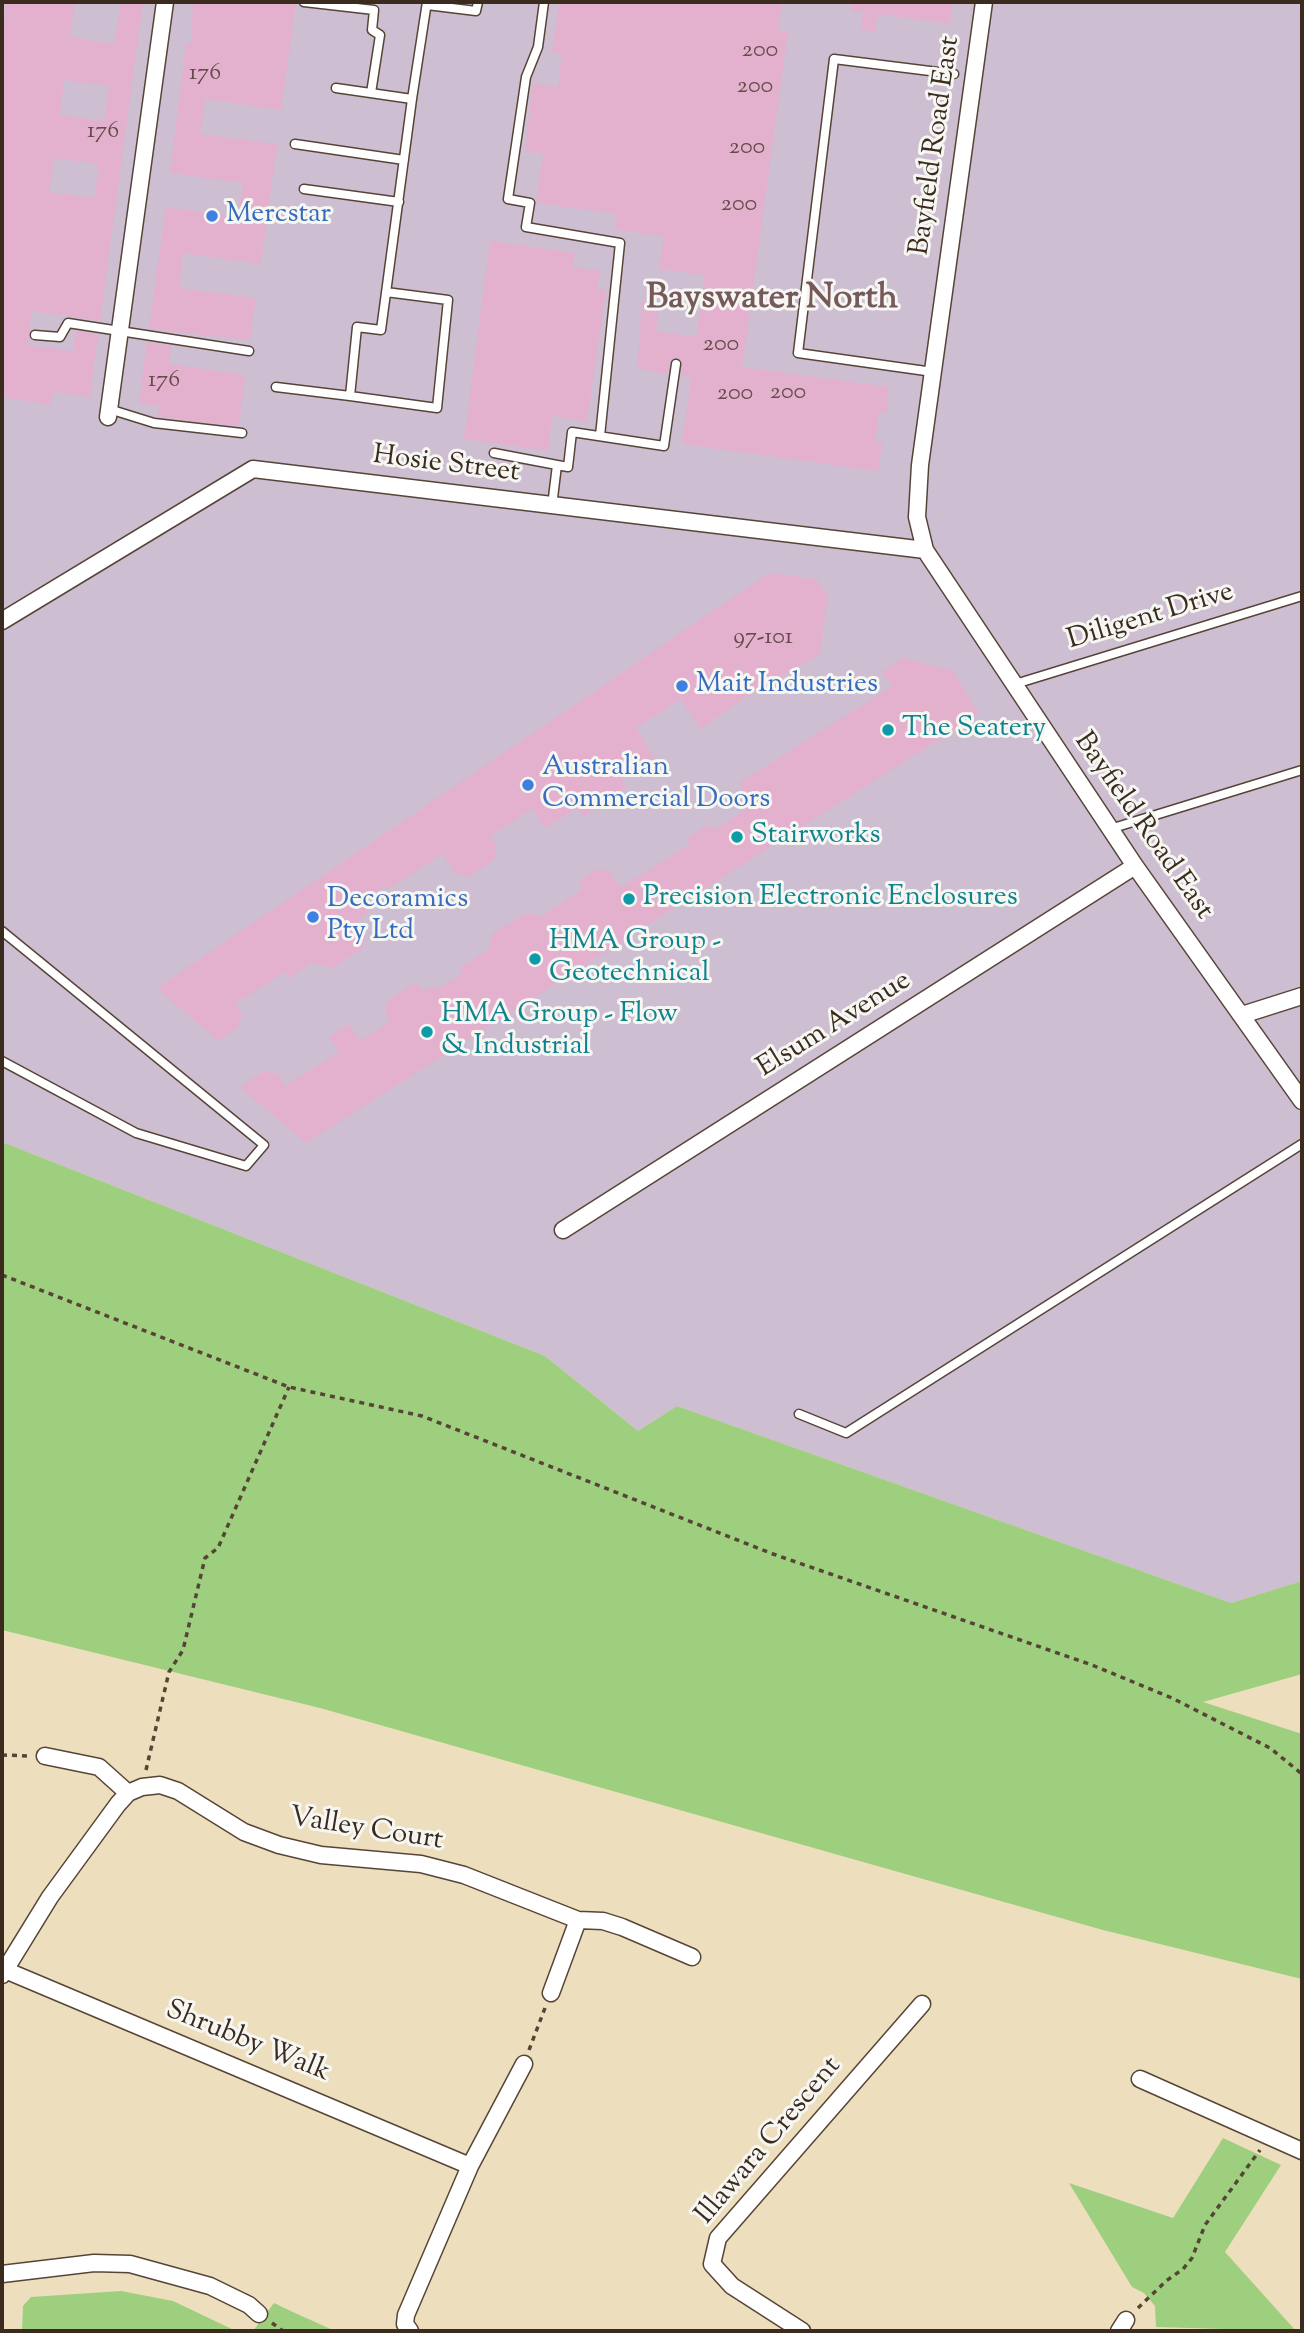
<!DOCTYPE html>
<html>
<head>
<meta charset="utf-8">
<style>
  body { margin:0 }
  #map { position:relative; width:1304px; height:2333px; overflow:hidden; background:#eddfbd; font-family:"Sorts Mill Goudy",serif }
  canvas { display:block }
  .frame { position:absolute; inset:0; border:4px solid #3b2a1e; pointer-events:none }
</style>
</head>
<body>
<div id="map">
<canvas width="1304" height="2333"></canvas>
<div class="frame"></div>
</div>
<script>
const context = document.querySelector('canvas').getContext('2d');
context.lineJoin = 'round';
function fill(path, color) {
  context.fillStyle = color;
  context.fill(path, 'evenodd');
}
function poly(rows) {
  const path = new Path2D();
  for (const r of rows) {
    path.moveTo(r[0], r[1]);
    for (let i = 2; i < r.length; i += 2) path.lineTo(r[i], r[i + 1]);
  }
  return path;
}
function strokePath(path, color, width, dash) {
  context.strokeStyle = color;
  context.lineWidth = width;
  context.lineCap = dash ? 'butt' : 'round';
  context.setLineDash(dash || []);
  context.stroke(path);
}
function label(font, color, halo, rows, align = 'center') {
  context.font = font + ' "Sorts Mill Goudy",serif';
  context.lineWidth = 6;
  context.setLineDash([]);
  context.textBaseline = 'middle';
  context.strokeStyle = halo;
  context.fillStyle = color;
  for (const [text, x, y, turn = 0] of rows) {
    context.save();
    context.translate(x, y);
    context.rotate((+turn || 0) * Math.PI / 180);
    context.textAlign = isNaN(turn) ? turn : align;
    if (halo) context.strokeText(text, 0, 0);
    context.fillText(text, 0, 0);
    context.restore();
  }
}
fill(poly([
  [2,2,1302,2,1302,1581,1231,1603,677,1406,638,1431,545,1356,2,1142]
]), '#cdbed2');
fill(poly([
  [2,1142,545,1356,638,1431,677,1406,1231,1603,1302,1581,1302,1674,1203,1702,1302,1734,1302,1979,1103,1930,320,1708,2,1630],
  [1223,2138,1281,2165,1225,2252,1296,2331,1156,2327,1155,2306,1144,2293,1132,2287,1069,2183,1173,2218],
  [121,2291,173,2301,236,2331,22,2331,23,2306,31,2297],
  [274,2303,295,2313,335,2331,253,2331]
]), '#9dcf7e');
fill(poly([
  [7,2,75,2,70,37,114,44,121,2,143,2,100,321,32,311,28,345,73,351,76,331,98,334,90,397,53,392,51,405,2,397,2,38],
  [64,80,109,86,104,121,60,115],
  [54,158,98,164,95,198,49,192],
  [193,2,296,2,281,110,205,99,200,134,277,144,261,264,183,253,179,288,256,298,250,340,149,329,166,207,238,217,243,183,170,173,186,43,191,44],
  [559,2,782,2,778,30,788,32,742,367,889,387,886,413,879,412,875,441,882,442,878,471,682,444,691,378,681,376,682,362,676,357,670,361,668,374,637,369,642,302,659,304,656,331,696,337,705,275,659,269,664,236,615,230,617,214,536,203,543,154,525,152,533,83,558,87,562,54,552,53],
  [852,2,953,2,950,24,878,14,875,32,861,29,863,12,851,11],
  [490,241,575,253,573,267,600,271,597,289,606,290,587,421,552,416,548,451,464,439],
  [147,342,171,346,169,364,245,375,239,426,158,417,159,406,139,403],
  [769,573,816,579,828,596,820,654,743,699,701,729,681,699,636,728,655,759,621,780,627,787,583,817,577,808,545,828,532,809,491,836,497,846,494,860,468,877,455,873,443,854,388,889,386,886,362,901,370,912,356,921,365,935,362,949,333,968,312,963,289,978,285,972,235,1004,242,1015,238,1028,218,1041,157,988],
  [903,658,952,670,979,714,306,1143,240,1087,264,1071,278,1074,285,1086,339,1052,329,1037,349,1024,360,1041,390,1022,385,1014,388,1000,416,982,423,991,430,987,438,989,462,974,459,968,489,949,492,934,526,913,541,916,583,889,579,881,596,869,610,872,620,888,690,844,686,839,709,824,713,830,752,805,739,783,892,686,882,672]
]), '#e3b1cd');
const lane = poly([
  [304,2,374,10,372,30,380,35,371,93],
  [544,2,538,47,526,77,508,199,530,203,526,227,620,243,600,436],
  [427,5,476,11,478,2],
  [336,88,412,99,427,2],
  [295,144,404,160],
  [304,189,399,202],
  [35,335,60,337,68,323,249,351],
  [933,372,798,353,834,59,954,74],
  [276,387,350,396,357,327,381,330,412,99],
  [350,396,437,408,448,300,386,292],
  [109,409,154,423,242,433],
  [494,453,557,465],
  [552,506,557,465,568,467,572,432,664,446,676,364],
  [1012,685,1302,596],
  [1110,829,1302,770],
  [2,931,264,1145,246,1166,136,1133,2,1061],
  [799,1414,846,1433,1302,1144]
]);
const street = poly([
  [984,2,920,465,917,517,925,550,1135,866,1302,1101],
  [108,417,165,2],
  [2,621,253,469,925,550],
  [1242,1015,1302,996],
  [563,1230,1135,866],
  [45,1756,99,1767,128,1793],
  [578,1920,603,1921,622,1927,692,1957],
  [5,1970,470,2166],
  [2,1975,50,1897,118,1804,128,1793,142,1787,160,1785,178,1791,244,1832,279,1845,321,1855,421,1864,464,1875,578,1920,551,1993],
  [1140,2079,1302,2151],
  [2,2274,94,2263,130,2264,210,2286,249,2305,259,2314],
  [410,2331,405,2324,406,2315,470,2166,524,2064],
  [802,2331,732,2286,712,2264,718,2238,922,2004],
  [1119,2331,1126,2320]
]);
strokePath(lane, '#564536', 11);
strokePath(street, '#564536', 19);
strokePath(poly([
  [2,1275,289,1387,422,1416,773,1554,1092,1665,1172,1698,1270,1748,1302,1774],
  [2,1755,29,1756],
  [146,1770,169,1672,183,1650,205,1558,218,1548,289,1387],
  [529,2050,545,2008],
  [1138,2308,1166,2281,1183,2269,1192,2258,1205,2225,1260,2150],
  [272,2323,283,2331]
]), '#564536', 3.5, [5, 5]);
strokePath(lane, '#fff', 8);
strokePath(street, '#fff', 16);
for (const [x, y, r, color] of [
  [212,216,7,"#3f7fe0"],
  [682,686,7,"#3f7fe0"],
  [888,730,7,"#0f9aa8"],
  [528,785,7,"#3f7fe0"],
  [737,837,7,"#0f9aa8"],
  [629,899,7,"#0f9aa8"],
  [313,917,7,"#3f7fe0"],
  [535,959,7,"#0f9aa8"],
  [427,1032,7,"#0f9aa8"]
]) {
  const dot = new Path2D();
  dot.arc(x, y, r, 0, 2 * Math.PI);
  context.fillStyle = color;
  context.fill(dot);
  strokePath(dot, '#f6f6f2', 2.5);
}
label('24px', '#654c4a', null, [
  ["200",760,52],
  ["176",205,75],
  ["200",755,88],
  ["176",103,133],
  ["200",747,149],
  ["200",739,206],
  ["200",721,346],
  ["176",164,382],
  ["200",788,394],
  ["200",735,395],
  ["97-101",763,639]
]);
label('28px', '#3b2a1e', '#f6f6f2', [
  ["Bayfield Road East",937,146,-82],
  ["Hosie Street",446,466,7],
  ["Diligent Drive",1151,618,-17],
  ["Bayfield Road East",1142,827,55],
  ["Elsum Avenue",835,1026,-32],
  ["Valley Court",366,1831,9],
  ["Shrubby Walk",247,2043,22],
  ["Illawara Crescent",770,2142,-50]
]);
label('28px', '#366cbe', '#f6f6f2', [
  ["Mercstar",226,216],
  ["Mait Industries",696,686],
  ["Australian",542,769],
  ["Commercial Doors",542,801],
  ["Decoramics",327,901],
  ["Pty Ltd",327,933]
], 'left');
label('28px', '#0d838f', '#f6f6f2', [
  ["The Seatery",902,730],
  ["Stairworks",751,837],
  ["Precision Electronic Enclosures",643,899],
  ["HMA Group -",549,943],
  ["Geotechnical",549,975],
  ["HMA Group - Flow",441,1016],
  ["& Industrial",441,1048]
], 'left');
label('bold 35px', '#76595b', '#f6f6f2', [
  ["Bayswater North",772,301]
]);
</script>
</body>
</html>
